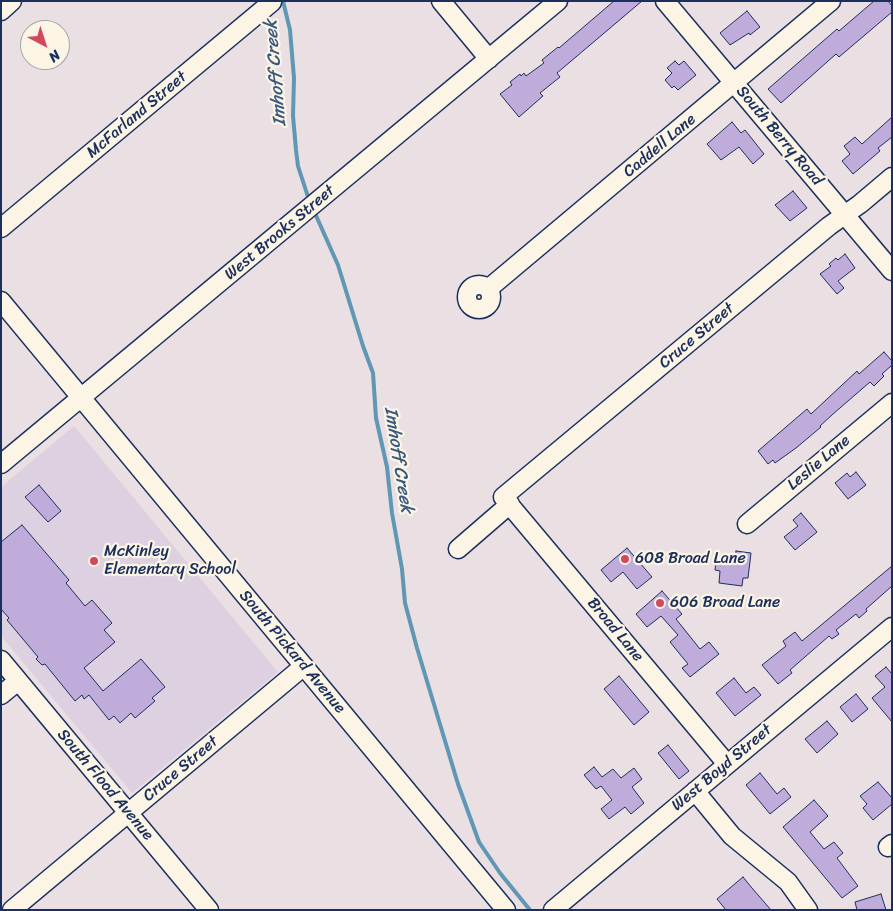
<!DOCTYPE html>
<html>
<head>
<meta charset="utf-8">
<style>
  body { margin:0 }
  #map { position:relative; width:893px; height:911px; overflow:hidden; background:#eadfe2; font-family:Sriracha,sans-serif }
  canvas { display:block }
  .frame { position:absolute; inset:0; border:2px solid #1b2f5e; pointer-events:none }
  .north { position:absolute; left:20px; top:20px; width:50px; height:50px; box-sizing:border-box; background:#fcf5e5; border:1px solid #a2a6af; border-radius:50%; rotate:140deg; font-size:14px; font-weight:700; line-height:20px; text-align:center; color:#1b2f5e }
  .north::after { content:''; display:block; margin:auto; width:18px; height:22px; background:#d1495b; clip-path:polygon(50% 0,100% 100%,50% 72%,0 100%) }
</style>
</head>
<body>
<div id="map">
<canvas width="893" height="911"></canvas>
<div class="frame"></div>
<div class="north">N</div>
</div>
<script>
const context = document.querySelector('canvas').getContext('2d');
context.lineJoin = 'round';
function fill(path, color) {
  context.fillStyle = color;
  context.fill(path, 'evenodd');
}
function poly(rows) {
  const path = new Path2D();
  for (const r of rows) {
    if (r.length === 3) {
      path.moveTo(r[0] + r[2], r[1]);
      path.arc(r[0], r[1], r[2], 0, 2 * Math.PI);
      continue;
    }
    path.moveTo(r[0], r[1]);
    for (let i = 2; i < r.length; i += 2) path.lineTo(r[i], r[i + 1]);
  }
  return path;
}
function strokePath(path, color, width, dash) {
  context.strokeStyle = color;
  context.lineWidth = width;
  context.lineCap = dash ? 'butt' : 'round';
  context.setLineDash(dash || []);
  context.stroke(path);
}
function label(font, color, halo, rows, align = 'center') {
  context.font = font + ' Sriracha,sans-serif';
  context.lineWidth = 4.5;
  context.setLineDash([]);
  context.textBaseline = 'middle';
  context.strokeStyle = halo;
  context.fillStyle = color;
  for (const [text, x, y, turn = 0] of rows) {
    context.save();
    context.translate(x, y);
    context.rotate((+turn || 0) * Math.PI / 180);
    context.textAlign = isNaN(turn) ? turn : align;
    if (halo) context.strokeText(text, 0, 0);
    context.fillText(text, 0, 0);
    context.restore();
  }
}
fill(poly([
  [74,426,278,672,132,793,1,636,1,487]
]), '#ddd0e0');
strokePath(poly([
  [283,1,290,30,294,78,293,116,296,150,298,166,309,200],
  [314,211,338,265,363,346,373,373,376,418,387,467,392,513,402,569,405,603,417,648,458,784,479,842,500,873,530,910]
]), '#6097b4', 4);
const building = poly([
  [614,1,642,1,557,73,560,77,540,93,543,96,519,117,500,94,512,85,510,82,520,74,521,76,524,73,526,76,544,63,542,60,558,47,559,48,614,1],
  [874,1,888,1,892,6,892,12,839,57,836,54,781,103,768,89,837,29,839,31,874,1],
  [747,11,760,27,750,35,749,33,730,45,720,33,747,11],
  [675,61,679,65,684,61,696,75,678,90,674,86,672,88,665,80,672,73,667,68,675,61],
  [892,117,892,137,878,148,880,151,853,174,842,161,850,154,844,146,855,137,862,144,892,117],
  [732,122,741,133,745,130,764,154,753,164,739,147,721,160,707,144,732,122],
  [793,191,807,208,790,221,775,205,793,191],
  [845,254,855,268,838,281,844,288,837,294,820,274,831,266,829,264,836,258,838,260,845,254],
  [884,352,892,361,892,365,882,374,884,376,874,386,870,382,833,414,820,426,821,427,796,448,775,463,773,460,768,464,758,451,807,409,811,414,857,371,859,374,884,352],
  [856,472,866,485,848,499,835,483,847,473,850,477,856,472],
  [39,485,61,511,48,522,25,497,39,485],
  [801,513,817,532,795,550,784,537,798,526,793,520,801,513],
  [22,525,69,580,66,583,85,606,92,600,112,623,104,630,115,642,84,668,103,691,141,659,165,687,152,698,155,701,135,718,131,713,120,723,114,716,109,720,89,695,84,699,82,695,75,701,45,664,42,665,36,659,38,657,7,620,9,618,1,609,1,542,22,525],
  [627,548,652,577,637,589,623,572,611,582,601,570,627,548],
  [736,551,751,553,748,578,743,578,742,586,719,583,720,571,715,570,716,561,735,563,736,551],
  [892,566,892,586,866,609,867,611,859,618,856,614,836,630,839,634,832,639,829,636,790,670,792,673,778,684,762,665,786,646,783,641,795,632,802,641,892,566],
  [662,591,682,614,676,619,700,649,709,642,719,654,690,677,682,668,688,664,670,642,678,635,661,616,647,627,636,614,662,591],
  [886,667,892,674,892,722,872,698,885,687,875,676,886,667],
  [619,676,649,712,634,725,604,689,619,676],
  [734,678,746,693,754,687,761,695,735,716,716,693,734,678],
  [856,694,868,709,852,722,840,707,856,694],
  [827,721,838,734,817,753,805,739,827,721],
  [668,745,689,771,679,779,658,753,668,745],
  [594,767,602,777,613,769,621,778,634,768,642,779,632,787,644,803,631,814,625,807,609,819,601,809,612,800,601,786,596,789,584,775,594,767],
  [760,773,777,794,784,788,791,797,770,814,746,785,760,773],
  [878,782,892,798,892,804,873,820,863,808,867,804,860,796,878,782],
  [814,800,828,816,810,832,824,849,834,842,843,853,837,858,858,886,842,898,783,827,814,800],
  [743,877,752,888,771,910,726,910,717,899,743,877],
  [881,894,886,910,857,910,855,902,881,894]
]);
fill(building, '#c0acdb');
strokePath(building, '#1b2f5e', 1);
const minor = poly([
  [441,1,489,59],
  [665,1,892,271],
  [1,11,12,1],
  [1,228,272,2],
  [479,297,12],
  [488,289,831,1],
  [1,301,506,910],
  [1,464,558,1],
  [747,524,892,403],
  [458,549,510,504],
  [1,660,209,910],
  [1,695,18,681],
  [727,764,503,497,829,226,860,204,892,177],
  [695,791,732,836,788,882,808,910],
  [888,847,892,844],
  [12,910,304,666],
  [553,910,892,627]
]);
strokePath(minor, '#1b2f5e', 21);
strokePath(minor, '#fcf5e5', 18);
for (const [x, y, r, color] of [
  [625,559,5,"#d1495b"],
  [94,561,5,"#d1495b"],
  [660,603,5,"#d1495b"]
]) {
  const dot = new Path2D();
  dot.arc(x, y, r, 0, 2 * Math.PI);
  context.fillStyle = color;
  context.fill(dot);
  strokePath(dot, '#fcf5e5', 2);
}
label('16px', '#1b2f5e', '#fcf5e5', [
  ["McFarland Street",137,115,-40],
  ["South Berry Road",779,136,50],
  ["Caddell Lane",660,146,-40],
  ["West Brooks Street",280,233,-40],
  ["Cruce Street",697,336,-40],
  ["Leslie Lane",819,463,-40],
  ["Broad Lane",615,630,50],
  ["South Pickard Avenue",292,652,50],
  ["West Boyd Street",722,768,-40],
  ["Cruce Street",181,769,-40],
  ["South Flood Avenue",105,785,50]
]);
label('16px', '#1b2f5e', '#fcf5e5', [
  ["McKinley",104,552],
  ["Elementary School",104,570],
  ["608 Broad Lane",635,559],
  ["606 Broad Lane",670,603]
], 'left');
label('italic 18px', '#385a82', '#fcf5e5', [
  ["Imhoff Creek",276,73,-95],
  ["Imhoff Creek",398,460,81]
]);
</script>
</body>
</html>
